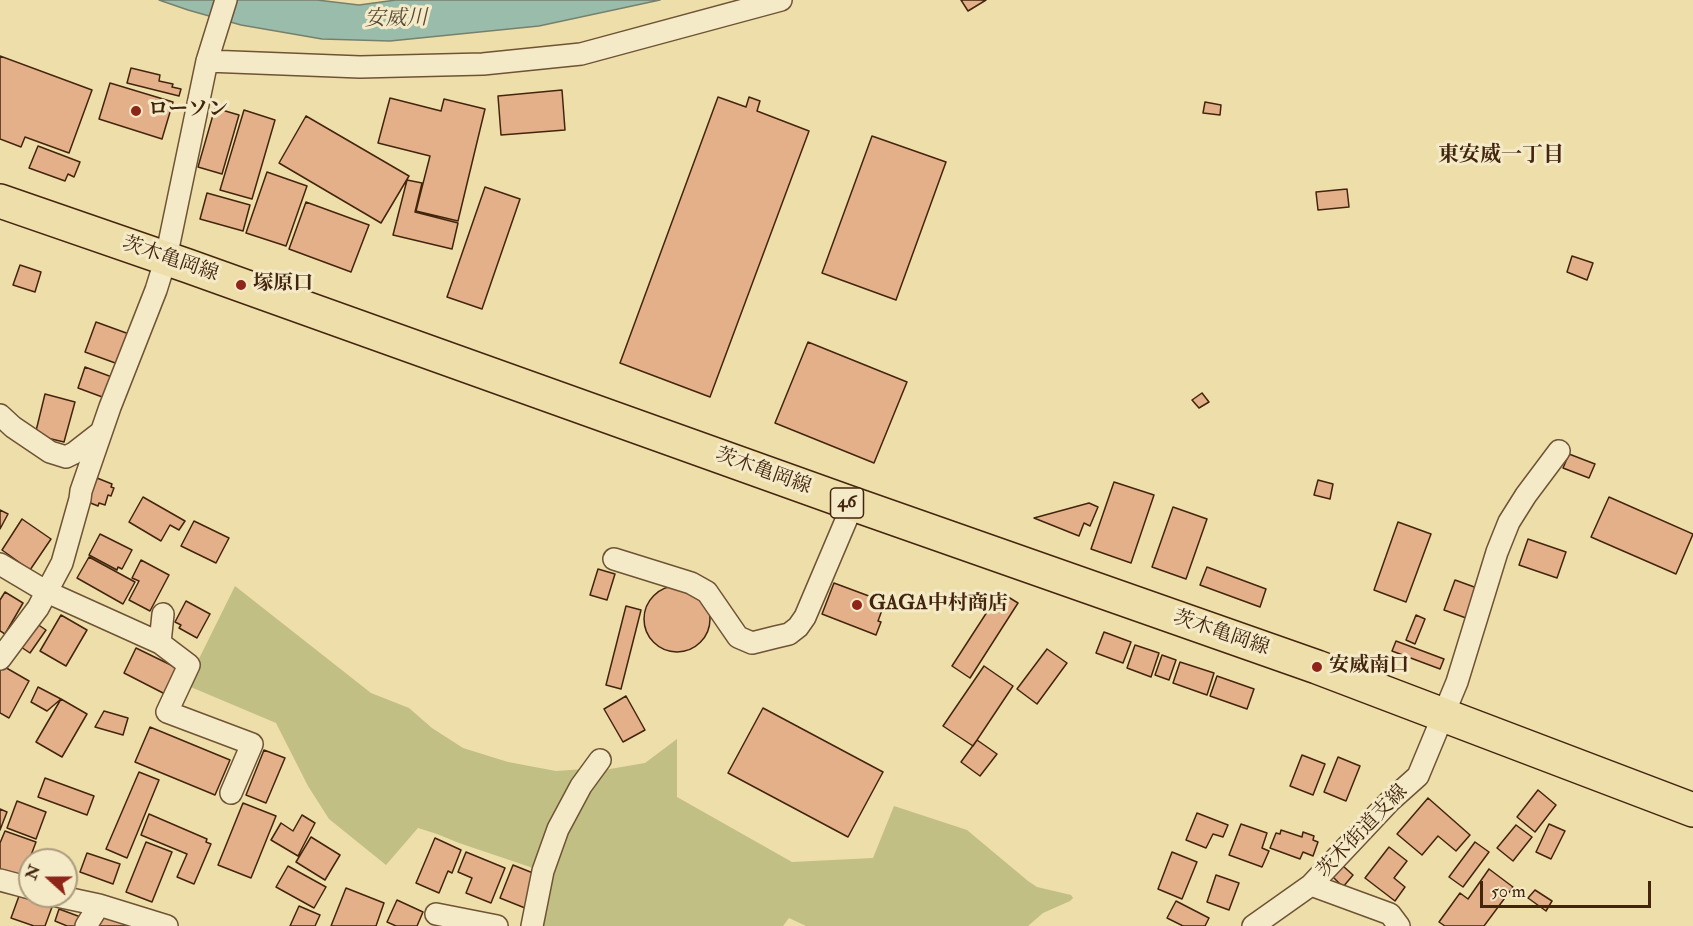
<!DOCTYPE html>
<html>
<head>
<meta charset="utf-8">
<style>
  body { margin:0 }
  #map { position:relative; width:1693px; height:926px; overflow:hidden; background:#eedeaa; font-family:"IM FELL Double Pica",serif }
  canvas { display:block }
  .north { position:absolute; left:18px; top:848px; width:60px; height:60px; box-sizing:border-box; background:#f4eac8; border:2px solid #ad9b7e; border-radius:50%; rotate:291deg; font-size:16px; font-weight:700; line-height:24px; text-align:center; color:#43250e }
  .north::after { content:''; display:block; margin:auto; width:21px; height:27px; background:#8f2418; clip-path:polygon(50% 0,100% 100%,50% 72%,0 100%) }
  .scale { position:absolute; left:1480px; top:881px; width:171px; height:27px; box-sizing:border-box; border:3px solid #43250e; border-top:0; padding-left:8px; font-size:18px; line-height:21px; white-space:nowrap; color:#43250e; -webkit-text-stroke:4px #f4eac8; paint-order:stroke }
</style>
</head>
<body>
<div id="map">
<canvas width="1693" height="926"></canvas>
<div class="north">N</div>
<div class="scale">50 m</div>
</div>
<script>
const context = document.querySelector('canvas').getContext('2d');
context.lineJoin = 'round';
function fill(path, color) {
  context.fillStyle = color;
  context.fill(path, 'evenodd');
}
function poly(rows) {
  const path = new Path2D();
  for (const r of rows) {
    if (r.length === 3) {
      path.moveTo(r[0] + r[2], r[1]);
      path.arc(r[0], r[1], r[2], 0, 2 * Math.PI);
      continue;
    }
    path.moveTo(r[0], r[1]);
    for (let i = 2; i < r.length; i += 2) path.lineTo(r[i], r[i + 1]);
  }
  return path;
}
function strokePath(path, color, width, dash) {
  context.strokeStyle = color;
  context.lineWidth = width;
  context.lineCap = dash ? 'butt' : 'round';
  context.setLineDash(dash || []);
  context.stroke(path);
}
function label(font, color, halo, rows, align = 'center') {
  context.font = font + ' "IM FELL Double Pica","Noto Serif JP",serif';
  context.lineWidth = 6;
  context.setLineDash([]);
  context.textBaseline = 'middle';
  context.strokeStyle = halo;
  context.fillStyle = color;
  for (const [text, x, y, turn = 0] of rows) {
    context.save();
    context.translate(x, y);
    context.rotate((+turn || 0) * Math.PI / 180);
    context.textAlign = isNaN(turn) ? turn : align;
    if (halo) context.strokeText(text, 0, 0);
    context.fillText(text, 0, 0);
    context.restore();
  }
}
fill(poly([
  [235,586,371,693,409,708,432,728,463,748,508,762,556,771,585,769,539,870,459,843,437,834,418,828,386,865,329,819,308,786,276,723,186,685],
  [677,739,677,797,792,862,873,858,894,806,967,830,1028,881,1037,887,1071,895,1073,898,1070,901,1043,913,1028,926,806,926,789,918,783,926,543,926,541,916,562,833,598,771,645,763]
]), '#c1bf83');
const water = poly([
  [159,0,317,0,359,5,396,0,660,0,539,26,390,41,322,39,241,25,188,10,159,0]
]);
fill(water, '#99bcab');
strokePath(water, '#77806c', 1.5);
const building = poly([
  [961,0,986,0,968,11,961,0],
  [0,56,92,90,69,153,25,137,21,147,0,139,0,56],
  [131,68,160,75,159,81,173,84,172,87,181,89,179,96,127,83,131,68],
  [110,83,173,102,162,139,99,119,110,83],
  [562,90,565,130,501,135,498,96,562,90],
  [718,97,746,107,749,97,760,101,757,111,809,131,710,397,620,363,718,97],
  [390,98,441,111,444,99,485,109,458,221,416,211,430,156,378,143,390,98],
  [1205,102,1221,105,1220,115,1203,113,1205,102],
  [215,108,239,115,222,174,198,167,215,108],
  [244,110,275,120,252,199,220,190,244,110],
  [306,116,409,176,381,223,279,163,306,116],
  [872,136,946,162,896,300,822,273,872,136],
  [38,146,80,162,74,177,68,174,65,181,29,168,38,146],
  [267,172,307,186,286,246,246,233,267,172],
  [407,180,422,183,415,212,458,223,452,249,393,235,407,180],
  [485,187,520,199,482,309,447,297,485,187],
  [1347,189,1349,207,1318,210,1316,192,1347,189],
  [207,193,250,205,243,231,200,219,207,193],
  [306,202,369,225,351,272,289,249,306,202],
  [1572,256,1593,263,1587,280,1567,272,1572,256],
  [20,265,41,272,35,292,13,285,20,265],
  [96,322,129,334,118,364,85,352,96,322],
  [808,342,907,382,874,463,775,423,808,342],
  [85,367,112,377,105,398,78,388,85,367],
  [1202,393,1209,402,1199,408,1192,400,1202,393],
  [45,394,75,402,64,442,35,435,45,394],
  [1569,454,1595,464,1589,478,1563,468,1569,454],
  [97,478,112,484,111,487,114,488,111,496,108,495,105,505,99,503,98,506,88,502,97,478],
  [1318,480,1333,484,1330,499,1314,495,1318,480],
  [1114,482,1154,495,1131,563,1091,549,1114,482],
  [143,497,185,521,179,530,170,525,161,541,129,522,143,497],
  [1609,497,1693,534,1676,574,1591,537,1609,497],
  [1089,503,1098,507,1090,526,1084,523,1079,536,1034,518,1089,503],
  [1173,507,1207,519,1186,579,1152,567,1173,507],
  [0,510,8,514,0,529,0,510],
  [22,519,51,539,30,570,2,550,22,519],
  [194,521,229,538,216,563,181,546,194,521],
  [1398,522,1431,534,1406,602,1374,590,1398,522],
  [100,534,132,550,122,569,118,567,117,570,89,555,100,534],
  [1528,539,1566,552,1557,578,1519,565,1528,539],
  [89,557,135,582,123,604,77,578,89,557],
  [141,560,169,575,150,611,129,600,139,581,132,578,141,560],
  [1207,567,1266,589,1260,607,1200,585,1207,567],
  [598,569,615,574,607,600,590,595,598,569],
  [1455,580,1477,588,1466,618,1444,610,1455,580],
  [834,583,885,602,878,621,881,622,876,635,822,614,834,583],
  [677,619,33],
  [5,592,23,603,5,634,0,631,0,600,5,592],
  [1000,592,1018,603,970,678,952,666,1000,592],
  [186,601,210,614,197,638,179,628,181,625,175,622,186,601],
  [626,606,641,610,621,689,606,685,626,606],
  [61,615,87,630,66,666,40,651,61,615],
  [1416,615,1425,619,1415,644,1406,640,1416,615],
  [34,622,46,630,30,653,18,645,34,622],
  [1104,632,1131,642,1123,663,1096,653,1104,632],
  [1396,641,1444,659,1440,669,1392,651,1396,641],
  [1135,645,1159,653,1151,677,1127,668,1135,645],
  [136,648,177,668,165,694,124,673,136,648],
  [1047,649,1067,663,1037,704,1017,689,1047,649],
  [1162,655,1176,660,1169,680,1155,675,1162,655],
  [1180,662,1214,673,1207,695,1173,683,1180,662],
  [3,666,29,681,9,718,0,713,0,671,3,666],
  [984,666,1013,686,973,746,943,726,984,666],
  [1217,676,1254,689,1247,709,1210,696,1217,676],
  [38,687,61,699,47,711,31,702,38,687],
  [626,696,645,730,623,742,604,709,626,696],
  [61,699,87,714,62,757,36,742,61,699],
  [763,708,883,772,848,837,728,773,763,708],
  [104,711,128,718,123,735,95,727,104,711],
  [150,727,230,760,215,795,135,762,150,727],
  [977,740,997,754,980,776,961,762,977,740],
  [264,750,285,758,266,803,246,795,264,750],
  [1302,755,1325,764,1313,795,1290,786,1302,755],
  [1338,757,1360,766,1346,801,1324,792,1338,757],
  [139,772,159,780,127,858,106,849,139,772],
  [45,778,94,796,87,815,38,797,45,778],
  [1538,790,1556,805,1535,832,1517,817,1538,790],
  [1428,798,1470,835,1456,851,1438,836,1422,855,1397,834,1428,798],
  [17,801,46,812,36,839,7,828,17,801],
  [243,803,276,816,251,878,218,865,243,803],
  [0,809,7,812,0,830,0,809],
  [1197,813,1228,825,1223,837,1213,834,1206,848,1186,840,1197,813],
  [149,814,207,839,206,842,211,844,194,884,177,877,187,854,141,835,149,814],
  [302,815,315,823,298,856,271,840,281,823,293,831,302,815],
  [1241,824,1267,833,1262,848,1269,851,1262,867,1229,855,1241,824],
  [1549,824,1565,831,1551,859,1536,852,1549,824],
  [1516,825,1532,837,1513,861,1497,848,1516,825],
  [1281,830,1302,837,1303,832,1314,836,1313,840,1318,842,1313,856,1303,852,1300,859,1270,848,1276,833,1280,834,1281,830],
  [5,831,36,842,30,858,35,860,30,860,30,883,0,872,0,843,5,831],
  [311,837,340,855,325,880,296,862,311,837],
  [435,838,461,850,452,873,448,871,439,893,416,883,435,838],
  [146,842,172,852,152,902,126,892,146,842],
  [1475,842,1489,852,1463,887,1449,877,1475,842],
  [1389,847,1407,861,1394,878,1405,887,1395,901,1365,878,1389,847],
  [466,852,505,868,491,903,466,893,472,878,458,872,466,852],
  [1172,852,1197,862,1182,899,1158,889,1172,852],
  [87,853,120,864,113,884,80,872,87,853],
  [513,865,538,875,525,908,500,898,513,865],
  [288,866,326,887,314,908,276,887,288,866],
  [1343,866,1353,875,1343,887,1333,877,1343,866],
  [1489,869,1513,887,1484,926,1445,926,1439,922,1460,893,1468,899,1489,869],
  [1216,875,1239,883,1229,910,1207,902,1216,875],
  [346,888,384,903,376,926,331,926,346,888],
  [1535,890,1552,901,1546,911,1528,898,1535,890],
  [19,896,52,907,45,926,34,926,11,918,19,896],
  [397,900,423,912,417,926,396,926,387,922,397,900],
  [1176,901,1209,918,1205,926,1183,926,1167,918,1176,901],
  [299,906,320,915,315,926,290,926,299,906],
  [59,909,86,919,84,926,67,926,55,921,59,909],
  [99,915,135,926,96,926,99,915]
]);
fill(building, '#e4b08a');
strokePath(building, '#43250e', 1.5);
const street = poly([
  [207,61,360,67,483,64,581,54,781,0],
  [0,415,13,427,50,452,66,457,74,453,101,432],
  [614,559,691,583,707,592,738,637,752,643,776,637,789,634,798,627,805,617,853,504],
  [0,564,47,592,160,643,189,665,167,712,252,744,231,793],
  [160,643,163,614],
  [0,659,38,608,62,563,80,499,81,491,110,407,156,290,166,258,207,61,226,0],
  [0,880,30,888],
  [1311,885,1390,914,1399,926],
  [57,896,99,905,167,926],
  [436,914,497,926],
  [86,926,99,905],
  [532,926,543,871,558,829,581,786,600,760],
  [1253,926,1311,885,1390,801,1418,776,1457,682,1497,552,1509,522,1526,495,1559,451]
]);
const primary = poly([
  [0,201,188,266,853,504,1317,667,1693,810]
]);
strokePath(street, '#6e5335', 24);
strokePath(primary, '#43250e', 36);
strokePath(street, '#f4eac8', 21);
strokePath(primary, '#eedeaa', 33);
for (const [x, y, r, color] of [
  [136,111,6,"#8f2418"],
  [241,285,6,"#8f2418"],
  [857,605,6,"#8f2418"],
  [1317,667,6,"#8f2418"]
]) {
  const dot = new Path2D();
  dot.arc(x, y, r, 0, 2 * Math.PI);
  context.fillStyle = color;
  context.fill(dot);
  strokePath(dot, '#f4eac8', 2);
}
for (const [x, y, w] of [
  [847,503,33]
]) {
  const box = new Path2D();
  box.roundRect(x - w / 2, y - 15, w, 30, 4.5);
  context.fillStyle = '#f4eac8';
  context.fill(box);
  strokePath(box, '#43250e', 1.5);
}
label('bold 18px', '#43250e', null, [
  ["46",847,503]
]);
label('bold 20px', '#43250e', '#f4eac8', [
  ["ローソン",148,111],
  ["塚原口",253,285],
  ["GAGA中村商店",869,605],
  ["安威南口",1329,667]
], 'left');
label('20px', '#43250e', '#f4eac8', [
  ["茨木亀岡線",170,260,19],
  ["茨木亀岡線",763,472,20],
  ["茨木亀岡線",1221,634,19],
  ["茨木街道支線",1363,832,-46]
]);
label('italic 21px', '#584b35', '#f4eac8', [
  ["安威川",396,20,-1]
]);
label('bold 21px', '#43250e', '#f4eac8', [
  ["東安威一丁目",1501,156]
]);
</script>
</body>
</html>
